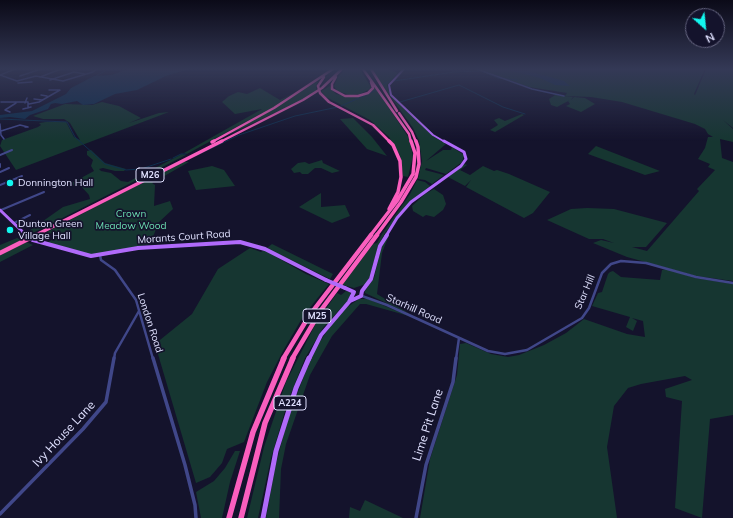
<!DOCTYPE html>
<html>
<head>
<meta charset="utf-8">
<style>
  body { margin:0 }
  #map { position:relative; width:733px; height:518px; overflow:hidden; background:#14132c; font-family:Mulish,sans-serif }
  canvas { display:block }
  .north { position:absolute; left:685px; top:8px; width:40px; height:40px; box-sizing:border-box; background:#14132c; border:1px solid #656580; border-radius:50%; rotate:153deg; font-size:11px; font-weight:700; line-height:16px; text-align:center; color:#dfe0fe }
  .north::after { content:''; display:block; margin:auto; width:14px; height:18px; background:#12f7ef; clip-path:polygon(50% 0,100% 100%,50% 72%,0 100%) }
</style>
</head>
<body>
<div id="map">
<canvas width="733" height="518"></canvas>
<div class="north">N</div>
</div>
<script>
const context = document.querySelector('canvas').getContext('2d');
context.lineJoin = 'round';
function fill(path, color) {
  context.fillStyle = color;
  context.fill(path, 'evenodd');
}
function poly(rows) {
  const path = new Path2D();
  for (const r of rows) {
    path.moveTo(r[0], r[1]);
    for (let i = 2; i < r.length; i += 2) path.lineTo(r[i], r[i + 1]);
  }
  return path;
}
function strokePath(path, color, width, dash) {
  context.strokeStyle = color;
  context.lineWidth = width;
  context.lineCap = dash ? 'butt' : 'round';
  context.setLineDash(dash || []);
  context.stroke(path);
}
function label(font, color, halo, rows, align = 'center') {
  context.font = font + ' Mulish,sans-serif';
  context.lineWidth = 3.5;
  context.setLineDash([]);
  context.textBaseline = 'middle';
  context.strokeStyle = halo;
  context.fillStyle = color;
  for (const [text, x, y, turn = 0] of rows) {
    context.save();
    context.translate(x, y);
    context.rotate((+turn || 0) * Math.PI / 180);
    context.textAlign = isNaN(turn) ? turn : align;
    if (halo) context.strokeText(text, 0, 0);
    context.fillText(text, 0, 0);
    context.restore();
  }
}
fill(poly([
  [345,69,360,69,371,87,370,89,360,94,350,95,337,91,334,86,338,77],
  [373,69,387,69,398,73,387,85,391,96,433,136,446,144,426,161,443,150,451,150,452,147,464,155,462,162,446,174,426,168,425,170,444,175,432,184,425,180,418,179,422,161,419,141,413,128,378,79],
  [479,69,705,69,694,94,695,95,706,69,733,69,733,128,723,120,733,129,733,142,720,139,722,158,733,162,733,281,696,276,627,257,593,243,601,240,614,243,603,239,589,239,547,220,571,209,587,208,614,209,667,223,646,247,632,247,647,251,699,191,697,189,715,170,708,167,710,164,698,159,705,148,708,137,713,137,708,134,705,129,695,124,622,102,591,97,565,96,567,93,529,87],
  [316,82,318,82,316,86,317,91,300,101,228,135,265,113,262,113,187,154,184,153,262,109,235,114,222,102,229,96,238,92,247,94,260,88,280,100,294,93,282,101,284,102],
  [330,86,332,90,336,94,356,97,369,94,375,87,409,138,413,156,408,177,403,176,400,155,389,137,370,120,326,97,321,91],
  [555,95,573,97,571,100,574,97,585,98,595,104,581,112,566,106,570,104,568,101,570,100,557,107,551,105,549,99],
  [102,102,119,106,141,118,129,123,159,113,169,112,16,170,0,146,2,140,38,127,41,125,39,123,46,122,66,122,74,137,80,140,70,123,64,119,43,119,33,116,65,104,92,105],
  [522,114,524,115,495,132,490,130,498,125,494,120,499,118,505,121],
  [353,118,372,137,387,156,367,149,340,119],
  [596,146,660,171,645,175,588,154],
  [91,150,105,163,126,169,124,171,115,171,103,168,99,169,101,171,111,173,121,181,128,182,182,154,186,155,29,235,26,233,63,207,90,199,89,195,80,185,66,186,94,171,91,166,93,160,87,155,87,151],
  [322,160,323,163,340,171,332,173,321,168,315,168,308,174,302,174,300,172,294,173,291,169,298,163,305,162,309,164],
  [183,162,189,162,152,183,155,185,154,206,170,201,173,209,159,222,150,244,98,254,89,254,47,243,59,235,55,231,39,240,35,238],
  [465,164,467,165,460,170,470,175,483,166,494,171,497,170,509,174,550,192,533,213,524,218,466,187,471,180,465,186,448,177],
  [212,166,224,170,235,186,196,190,188,171],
  [417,180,425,182,430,186,411,201,385,233,378,246,370,276,366,284,354,288,342,285,373,244,377,243,382,234,410,194],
  [434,189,443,195,446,204,443,210,434,217,426,215,423,217,413,211,412,206,425,194],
  [321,193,321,207,345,205,350,216,332,223,299,207],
  [388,235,389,235,382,253,377,294,410,314,365,293,365,291,374,278,381,248],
  [17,238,33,245,0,262,0,245],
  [272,244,333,274,330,279,267,248],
  [250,248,261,252,264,250,306,274,329,284,304,315,283,351,267,382,244,442,227,449,222,463,210,477,196,483,155,344,192,314,218,269],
  [667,269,695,278,733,284,733,415,710,419,702,518,675,508,682,401,666,397,665,389,692,380,685,376,641,384,628,388,614,406,607,447,617,518,420,518,430,459,457,375,460,344,466,343,491,354,508,357,519,355,544,345,566,333,584,319,627,334,645,337,643,321,632,318,637,321,633,331,626,327,630,317,592,306,598,293,602,292,608,274,610,272,613,271,621,277,660,280,662,270],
  [346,291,350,292,351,297,323,328,305,358,288,401,271,458,258,518,247,518,264,447,286,382,316,323,337,293,341,295],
  [359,299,368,299,409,316,366,304,360,304,332,336,310,375,286,444,281,469,279,518,266,518,275,468,287,421,307,368,309,366,309,362,317,346,331,325,346,308],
  [235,451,240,451,230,482,222,518,201,518,196,492,214,481,225,468],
  [365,500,403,518,349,518,350,507,360,511]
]), '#163631');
fill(poly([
  [128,69,189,69,166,76,137,90,115,94,94,104,83,105,77,101,62,104,55,103,51,104,48,109,30,115,25,119,10,117,0,118,0,115,32,111,66,94,71,88,94,76,111,75],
  [503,69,522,69,564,81,570,86,555,85,540,78]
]), '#0f2f4e');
strokePath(poly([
  [96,76,105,71],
  [394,81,454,72,481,71,498,78,517,80],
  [382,85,391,80],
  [400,102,459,85,503,107,525,114],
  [341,106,377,90],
  [0,119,67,122,75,137,105,164,126,170,141,169,171,159],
  [195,156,239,135,295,116,338,107],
  [173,158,181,154,186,154]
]), '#0f2f4e', 1);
strokePath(poly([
  [477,69,532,89,564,96],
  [0,75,17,81,36,76,63,81,93,72,97,69],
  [0,75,15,69],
  [20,76,41,69],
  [40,77,61,69],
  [50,80,74,72,85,74],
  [18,83,32,82],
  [41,95,47,96],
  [34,99,42,100],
  [1,102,28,102,28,108],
  [25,103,27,98],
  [29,104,39,102,60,90,49,90],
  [23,109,31,107],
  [10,112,5,110,16,103],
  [0,124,1,135,4,139],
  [1,131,20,125,28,127,25,127]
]), '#404789', 1.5);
strokePath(poly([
  [0,155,12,150],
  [0,164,0,167],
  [0,172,9,168],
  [0,185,22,176],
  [1,210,44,192],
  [14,223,30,215]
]), '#404789', 2);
strokePath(poly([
  [100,255,101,260,115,270,136,300,153,359],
  [362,296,387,305,488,351,505,354,527,350,582,318,589,308,602,273,611,264,621,261,646,263,696,277,733,283],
  [114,359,115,353,139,311],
  [456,359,459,338]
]), '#404789', 2.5);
strokePath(poly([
  [153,358,185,465,195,505,196,518],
  [0,514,83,429,106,402,114,358],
  [416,518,426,465,453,382,456,358]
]), '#404789', 3.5);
strokePath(poly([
  [404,69,389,85,391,95,433,135,445,142]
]), '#b06afa', 2);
strokePath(poly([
  [0,210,25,234],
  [386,236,397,218,411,202,461,166,466,159,464,152,444,141]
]), '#b06afa', 3);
strokePath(poly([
  [33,240,91,256,138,248,240,242,265,249,326,280],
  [345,288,354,292],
  [362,291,371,279,380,246,387,235],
  [350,301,361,296,362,291],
  [309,359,321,335,349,302,354,292]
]), '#b06afa', 4);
strokePath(poly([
  [263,518,276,451,296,388,309,358]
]), '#b06afa', 5);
strokePath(poly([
  [363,69,409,134,411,142],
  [371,69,397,111],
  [336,77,332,84,332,89,345,96,358,96,368,93,373,88,371,82],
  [318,86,324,77],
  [320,93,329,102,373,125,390,142],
  [399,113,412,132,416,142],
  [212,142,274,108,333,69],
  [220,142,303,100,322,88,342,69]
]), '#fa5ebe', 2.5);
strokePath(poly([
  [389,141,393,145,400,161,401,177,398,192,389,209],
  [212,142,214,141],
  [34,236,222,141],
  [370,236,397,201,413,174,415,153,411,141],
  [376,236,401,202,416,177,419,164,418,147,416,141]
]), '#fa5ebe', 3.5);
strokePath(poly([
  [0,253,36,235],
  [283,359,309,316,371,235],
  [292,359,321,310,377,235]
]), '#fa5ebe', 4.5);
strokePath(poly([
  [229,518,253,432,284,358],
  [241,518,265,423,293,358]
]), '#fa5ebe', 5.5);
strokePath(poly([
  [25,234,28,236]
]), '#b06afa', 3);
strokePath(poly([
  [26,235,33,240],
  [326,280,345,288]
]), '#b06afa', 4);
strokePath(poly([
  [318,86,320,93]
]), '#fa5ebe', 2.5);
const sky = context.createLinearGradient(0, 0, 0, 141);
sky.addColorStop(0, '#0b0a18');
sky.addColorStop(0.49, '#343956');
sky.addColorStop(1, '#34395600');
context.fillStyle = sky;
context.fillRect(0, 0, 733, 141);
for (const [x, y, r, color] of [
  [10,183,4,"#12f7ef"],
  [10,230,4,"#12f7ef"]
]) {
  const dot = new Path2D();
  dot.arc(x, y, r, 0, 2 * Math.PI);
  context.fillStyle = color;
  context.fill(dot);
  strokePath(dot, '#14132c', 1.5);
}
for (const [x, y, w] of [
  [150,175,28],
  [317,316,28],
  [290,403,32]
]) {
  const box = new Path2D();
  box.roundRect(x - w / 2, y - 7, w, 14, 3);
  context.fillStyle = '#14132c';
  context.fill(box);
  strokePath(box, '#dfe0fe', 1);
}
label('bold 9px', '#dfe0fe', null, [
  ["M26",150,175],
  ["M25",317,316],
  ["A224",290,403]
]);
label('10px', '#dfe0fe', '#14132c', [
  ["Donnington Hall",18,183],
  ["Dunton Green",18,224],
  ["Village Hall",18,236]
], 'left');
label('10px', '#6bdeb1', '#14132c', [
  ["Crown",131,214],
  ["Meadow Wood",131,226]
]);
label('10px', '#dfe0fe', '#14132c', [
  ["Morants Court Road",184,237,-4],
  ["Star Hill",585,292,-67],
  ["Starhill Road",414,309,24],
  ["London Road",150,323,72]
]);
label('12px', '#dfe0fe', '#14132c', [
  ["Lime Pit Lane",428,425,-72],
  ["Ivy House Lane",64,434,-47]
]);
</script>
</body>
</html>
